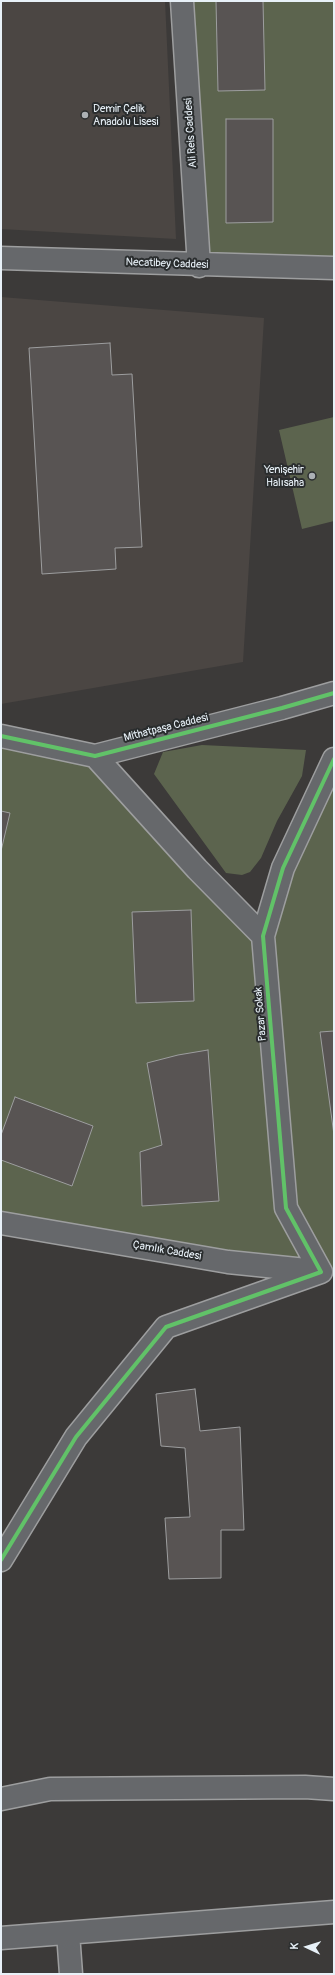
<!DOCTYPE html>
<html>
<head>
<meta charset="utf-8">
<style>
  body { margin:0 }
  #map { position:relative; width:335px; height:1975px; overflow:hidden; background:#3c3a39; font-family:Pangolin,sans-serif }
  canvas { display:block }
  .frame { position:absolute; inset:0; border:2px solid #e8f1f8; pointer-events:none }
  .north { position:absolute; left:287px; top:1927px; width:40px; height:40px; -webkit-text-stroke:3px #2a2d2e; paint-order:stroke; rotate:274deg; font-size:11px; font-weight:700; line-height:16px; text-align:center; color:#e8f1f8 }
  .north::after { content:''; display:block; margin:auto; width:14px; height:18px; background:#e8f1f8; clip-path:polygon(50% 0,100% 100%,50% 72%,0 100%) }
</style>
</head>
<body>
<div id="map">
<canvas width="335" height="1975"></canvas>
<div class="frame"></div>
<div class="north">K</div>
</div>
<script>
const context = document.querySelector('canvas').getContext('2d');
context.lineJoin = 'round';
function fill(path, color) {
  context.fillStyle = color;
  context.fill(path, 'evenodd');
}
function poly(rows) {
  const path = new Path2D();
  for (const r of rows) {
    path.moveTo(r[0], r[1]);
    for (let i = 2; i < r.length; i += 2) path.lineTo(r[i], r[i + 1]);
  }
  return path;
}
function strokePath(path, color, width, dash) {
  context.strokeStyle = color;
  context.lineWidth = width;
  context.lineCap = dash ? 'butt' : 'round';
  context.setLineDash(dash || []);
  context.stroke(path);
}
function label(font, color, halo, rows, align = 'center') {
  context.font = font + ' Pangolin,sans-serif';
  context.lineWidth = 4;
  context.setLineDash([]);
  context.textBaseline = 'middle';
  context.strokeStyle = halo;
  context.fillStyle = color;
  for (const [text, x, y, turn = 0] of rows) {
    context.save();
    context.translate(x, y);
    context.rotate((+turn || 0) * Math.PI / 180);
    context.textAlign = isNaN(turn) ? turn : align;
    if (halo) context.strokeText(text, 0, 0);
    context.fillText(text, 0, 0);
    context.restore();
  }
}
fill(poly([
  [1,1,165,1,176,239,1,229],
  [1,297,264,318,243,662,1,704]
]), '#4b4643');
fill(poly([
  [182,1,334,1,334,268,199,266],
  [334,417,334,521,302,529,279,430],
  [1,734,95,756,263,936,334,759,334,1273,228,1262,1,1223],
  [202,745,306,750,302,776,277,821,261,858,250,872,242,875,226,873,154,774,163,752]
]), '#5c644e');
const building = poly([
  [216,1,263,1,265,90,218,91,216,1],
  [226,119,273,119,273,222,226,223,226,119],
  [110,343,112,375,132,374,142,547,115,548,116,569,42,574,29,348,110,343],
  [1,811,10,813,1,851,1,811],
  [191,910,194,1001,136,1003,132,912,191,910],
  [334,1031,334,1135,320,1032,334,1031],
  [208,1050,219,1201,142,1206,140,1152,162,1145,147,1063,178,1055,208,1050],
  [15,1097,93,1126,72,1186,1,1160,1,1135,15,1097],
  [195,1389,200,1431,240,1427,244,1530,221,1530,221,1578,169,1579,165,1518,190,1517,185,1448,161,1446,156,1394,195,1389]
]);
fill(building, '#585453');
strokePath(building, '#9d9e9f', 1);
const minor = poly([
  [182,1,199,266],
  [1,258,334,268],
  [1,736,95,756,282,708,334,693],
  [95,756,197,869,263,936],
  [1,1223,228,1262,316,1271],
  [1,1560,76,1437,166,1327,321,1272,286,1208,263,936,283,868,334,759],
  [1,1799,50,1789,305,1787,334,1789],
  [68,1933,71,1974],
  [1,1938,334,1912]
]);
strokePath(minor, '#9d9e9f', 25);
strokePath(minor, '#66686b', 22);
strokePath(poly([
  [1,736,95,756,282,708,334,693],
  [1,1560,76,1437,166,1327,321,1272,286,1208,263,936,283,868,334,759]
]), '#61c268', 4);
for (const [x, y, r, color] of [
  [85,115,4,"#acb1b5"],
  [312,476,4,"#acb1b5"]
]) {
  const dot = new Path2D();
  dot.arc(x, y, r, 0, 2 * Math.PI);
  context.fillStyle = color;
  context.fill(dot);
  strokePath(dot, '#2a2d2e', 1.5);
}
label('11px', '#e8f1f8', '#2a2d2e', [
  ["Demir Çelik",93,109],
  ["Anadolu Lisesi",93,122],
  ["Yenişehir",304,470,"right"],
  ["Halısaha",304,483,"right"]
], 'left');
label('11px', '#e8f1f8', '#2a2d2e', [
  ["Ali Reis Caddesi",191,133,-94],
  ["Necatibey Caddesi",167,264,2],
  ["Mithatpaşa Caddesi",166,728,-14],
  ["Pazar Sokak",261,1014,-95],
  ["Çamlık Caddesi",167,1251,10]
]);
</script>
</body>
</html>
